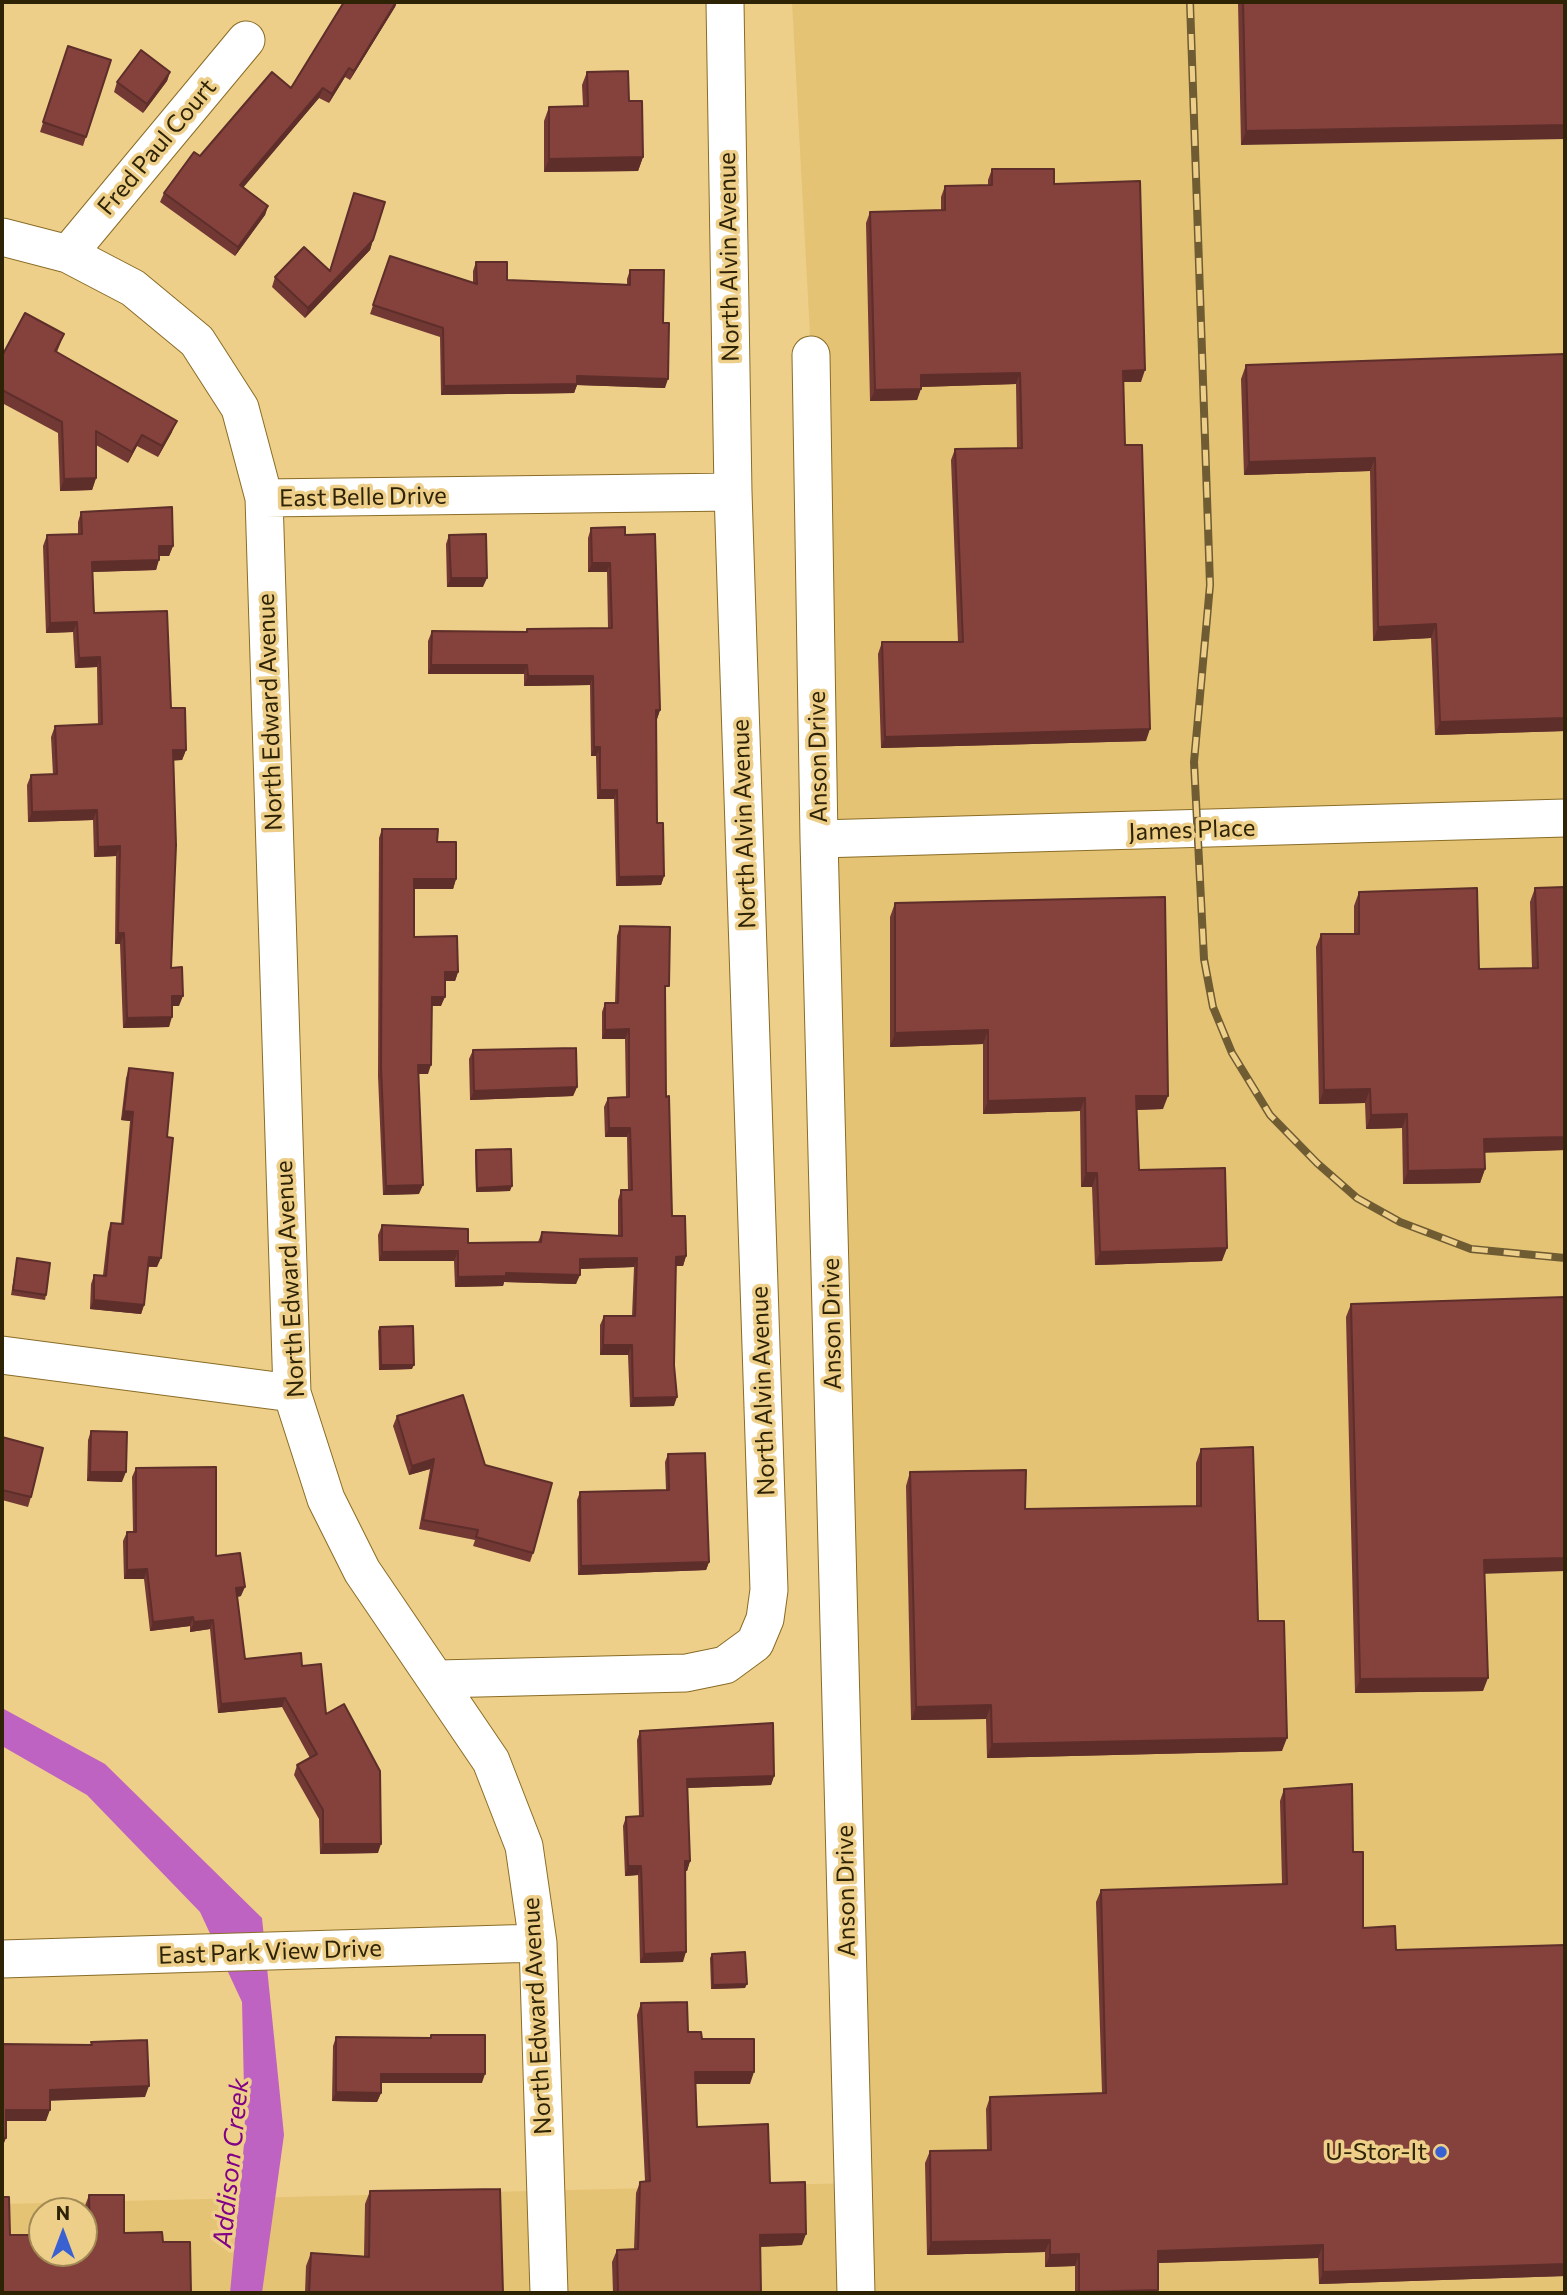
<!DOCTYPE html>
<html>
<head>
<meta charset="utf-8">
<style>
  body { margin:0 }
  #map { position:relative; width:1567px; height:2295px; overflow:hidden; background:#eecf8a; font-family:Commissioner,sans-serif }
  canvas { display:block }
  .frame { position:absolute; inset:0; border:4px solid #2f2306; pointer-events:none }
  .north { position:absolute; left:28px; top:2197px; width:70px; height:70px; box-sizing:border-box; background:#eecf8a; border:2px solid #a28a55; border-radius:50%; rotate:0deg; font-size:19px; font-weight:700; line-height:28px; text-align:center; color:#2f2306 }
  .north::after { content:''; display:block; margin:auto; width:24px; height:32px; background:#3a61d2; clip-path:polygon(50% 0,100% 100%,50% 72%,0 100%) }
</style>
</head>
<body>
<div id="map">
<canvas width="1567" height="2295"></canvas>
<div class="frame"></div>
<div class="north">N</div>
</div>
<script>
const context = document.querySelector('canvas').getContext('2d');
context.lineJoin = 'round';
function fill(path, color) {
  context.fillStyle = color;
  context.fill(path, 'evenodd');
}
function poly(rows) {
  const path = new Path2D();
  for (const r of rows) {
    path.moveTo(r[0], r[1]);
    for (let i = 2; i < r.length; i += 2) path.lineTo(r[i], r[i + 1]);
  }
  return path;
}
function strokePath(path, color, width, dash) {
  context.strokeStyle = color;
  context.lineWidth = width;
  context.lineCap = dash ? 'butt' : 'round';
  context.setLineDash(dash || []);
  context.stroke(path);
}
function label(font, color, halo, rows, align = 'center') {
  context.font = font + ' Commissioner,sans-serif';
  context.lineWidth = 7;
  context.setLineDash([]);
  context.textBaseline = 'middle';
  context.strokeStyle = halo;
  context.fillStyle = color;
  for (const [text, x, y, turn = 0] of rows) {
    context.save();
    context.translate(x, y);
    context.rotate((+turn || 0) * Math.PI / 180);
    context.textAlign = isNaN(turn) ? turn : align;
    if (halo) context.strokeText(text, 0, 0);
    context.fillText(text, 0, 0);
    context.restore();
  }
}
fill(poly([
  [792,2,1565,2,1565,2293,2,2293,2,2204,852,2183,811,355],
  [42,2211,84,2211,84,2253,42,2253]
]), '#e5c375');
fill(poly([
  [2,1708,105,1764,262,1918,284,2135,262,2293,230,2293,245,2133,242,2002,200,1912,87,1795,2,1746]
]), '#bf63c2');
const street = poly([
  [2,237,68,254,133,288,197,341,240,408,264,498,733,492],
  [68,254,246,40],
  [811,355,819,839,856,2293],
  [264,498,292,1393,326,1499,362,1571,491,1761,524,1846,538,1943,549,2293],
  [819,839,1565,818],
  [2,1355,292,1393],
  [438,1679,686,1673,725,1665,755,1643,765,1619,769,1590,733,492,725,2],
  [2,1959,538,1943]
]);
strokePath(street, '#896c26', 39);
strokePath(street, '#fff', 37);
const rail = poly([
  [1190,2,1210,585,1194,762,1204,959,1213,1007,1232,1053,1270,1115,1317,1163,1357,1198,1400,1222,1471,1249,1565,1258]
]);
strokePath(rail, '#6f5c32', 8);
strokePath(rail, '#eecf8a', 5, [16]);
fill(poly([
  [344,2,397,2,395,7,350,80,345,77,329,103,319,98,243,187,268,206,265,215,235,256,160,202,164,193,200,156,291,88],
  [1238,2,1565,2,1241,145],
  [68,46,111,60,83,146,40,132],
  [170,72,167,81,143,113,114,92,117,82],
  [587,72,643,157,638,171,544,172,544,121,549,107,583,106,582,85],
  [992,169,1054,184,1141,382,1123,382,1125,445,1146,741,881,748,878,654,882,642,958,642,951,460,955,449,1017,448,1016,384,921,387,917,400,870,401,866,223,870,212,941,210,941,197,945,186,988,185,988,180],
  [354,193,373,240,370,250,305,318,272,287,275,277,330,271],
  [390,256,473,283,473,271,476,262,507,280,627,284,627,279,630,270,663,323,665,388,577,385,574,393,441,395,440,337,370,314],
  [64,334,57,352,172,432,158,457,137,446,128,463,96,445,96,478,92,490,60,491,58,433,2,403,2,356],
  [1565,354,1565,731,1435,735,1431,638,1373,641,1370,471,1244,475,1241,379,1246,365],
  [81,512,173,546,169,556,159,556,156,570,93,572,94,613,171,708,186,750,182,760,174,760,171,968,179,1006,172,1006,169,1027,123,1028,120,944,115,944,116,856,94,857,93,820,28,822,27,785,31,775,53,775,51,737,55,726,98,725,97,667,75,668,73,632,46,633,43,546,47,535,78,534,78,522],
  [591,528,625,535,660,710,657,719,656,719,657,823,664,876,661,885,616,886,614,799,597,799,596,756,591,756,590,685,524,686,524,674,428,674,428,641,432,631,526,632,527,629,608,628,607,572,588,572,588,538],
  [449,535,483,587,447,587,446,544],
  [382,829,437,842,456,879,453,889,414,889,414,937,458,972,455,981,445,981,441,1006,432,1006,428,1074,418,1074,419,1194,383,1195,378,1076,379,838],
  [1565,887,1565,1150,1484,1152,1485,1169,1480,1183,1403,1184,1402,1128,1366,1129,1365,1103,1319,1104,1316,947,1321,934,1354,934,1354,906,1359,892,1479,969,1532,968,1530,902,1535,888],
  [895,903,1163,1109,1136,1110,1139,1170,1222,1261,1095,1265,1092,1187,1081,1187,1080,1111,983,1114,983,1044,890,1047,890,917],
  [620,926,665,996,666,1097,672,1216,686,1256,683,1266,676,1266,674,1406,630,1407,628,1355,600,1355,600,1325,604,1316,632,1316,634,1267,580,1269,576,1284,504,1282,503,1286,455,1287,454,1261,379,1261,378,1235,382,1225,468,1243,538,1242,542,1232,618,1235,618,1200,621,1190,628,1190,627,1137,605,1137,604,1107,608,1098,626,1097,625,1039,602,1039,602,1012,605,1003,615,1003,617,936],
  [473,1050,577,1087,573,1096,470,1100,469,1059],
  [129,1068,167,1137,157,1267,148,1267,144,1305,141,1314,90,1309,91,1284,94,1275,103,1275,108,1232,111,1223,121,1224,130,1121,121,1120,126,1078],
  [476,1150,510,1191,476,1192,475,1154],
  [17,1258,46,1295,45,1300,11,1295],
  [1351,1304,1484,1574,1483,1691,1355,1693,1346,1317],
  [380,1327,412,1369,379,1370,378,1331],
  [397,1416,485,1465,533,1553,530,1562,473,1546,475,1540,419,1529,430,1469,409,1475,393,1426],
  [91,1431,122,1482,87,1481,88,1440],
  [2,1437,31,1497,28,1507,2,1500],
  [1201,1449,1258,1621,1282,1751,987,1758,986,1719,911,1720,906,1486,910,1472,1025,1509,1196,1506,1196,1463],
  [668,1454,709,1562,706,1570,578,1575,577,1500,580,1492,666,1490,665,1462],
  [136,1468,216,1556,241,1596,237,1597,245,1659,302,1666,326,1714,378,1853,320,1854,319,1819,294,1775,297,1765,310,1758,282,1707,218,1713,210,1629,190,1632,190,1626,150,1631,144,1579,124,1579,123,1541,127,1532,133,1532,132,1477],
  [640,1731,774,1776,771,1785,687,1788,690,1861,687,1871,685,1870,683,1962,640,1963,638,1875,625,1876,623,1826,626,1817,639,1816,637,1740],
  [1284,1789,1353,1852,1363,1928,1396,1950,1565,1945,1565,2276,1319,2284,1318,2258,1158,2263,1158,2290,1157,2293,1075,2293,1075,2266,1045,2267,1045,2252,927,2255,925,2163,930,2151,987,2150,986,2109,990,2097,1102,2093,1096,1902,1101,1890,1282,1884,1280,1801],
  [712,1954,745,1988,711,1989,710,1958],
  [641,2003,688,2032,702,2039,750,2084,696,2084,697,2127,770,2183,802,2245,760,2247,761,2293,613,2293,612,2262,617,2250,634,2249,636,2193,640,2182,645,2181,637,2015],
  [431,2035,482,2083,381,2083,381,2093,377,2102,332,2101,333,2046,336,2037,430,2038],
  [370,2191,503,2293,305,2293,306,2266,311,2253,364,2256,365,2204],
  [89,2195,124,2195,124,2233,162,2232,163,2242,190,2242,191,2293,2,2293,2,2197,9,2197,10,2235,42,2235,42,2253,84,2253,83,2211]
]), '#723834');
fill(poly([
  [396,2,397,2,395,7,350,80,354,71],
  [349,68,345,77,329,103,332,94],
  [170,72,167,81,143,113,147,104],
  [323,88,319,98,237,195,240,185],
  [1565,125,1565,139,1241,145,1246,131],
  [643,157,638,171,544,172,549,159],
  [268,206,265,215,235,256,238,247],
  [373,240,370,250,305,318,308,308],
  [1145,370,1141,382,1119,382,1123,371],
  [1020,373,1016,384,917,387,921,375],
  [577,376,668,379,665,388,577,385,574,393,441,395,444,386],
  [921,389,917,400,870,401,875,390],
  [177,421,172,432,158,457,162,446],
  [142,435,137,446,128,463,132,452],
  [1375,458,1370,471,1244,475,1249,462],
  [96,478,92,490,60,491,64,479],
  [159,546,173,546,169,556,155,556],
  [159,560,156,570,88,572,92,562],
  [592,563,610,563,607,572,588,572],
  [451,578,487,578,483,587,447,587],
  [77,622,73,632,46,633,50,623],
  [1436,624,1431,638,1373,641,1378,627],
  [100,657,97,667,75,668,79,658],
  [431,665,527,665,524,674,428,674],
  [528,676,593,676,590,685,524,686],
  [656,710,660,710,657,719,652,719],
  [1565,718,1565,731,1435,735,1440,722],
  [1150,729,1146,741,881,748,885,737],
  [594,747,600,747,596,756,591,756],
  [173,750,186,750,182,760,170,761],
  [600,790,617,790,614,799,597,799],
  [97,810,93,820,28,822,32,812],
  [120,846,116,856,94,857,98,847],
  [664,876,661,885,616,886,619,877],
  [414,879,456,879,453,889,410,889],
  [118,933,124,933,120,944,115,944],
  [445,972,458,972,455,981,441,981],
  [172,996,183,996,179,1006,168,1006],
  [432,997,445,997,441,1006,429,1006],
  [172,1017,169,1027,123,1028,127,1018],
  [629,1029,625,1039,602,1039,605,1030],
  [988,1030,983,1044,890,1047,895,1033],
  [418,1065,431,1065,428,1074,414,1074],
  [577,1087,573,1096,470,1100,474,1091],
  [1370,1089,1365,1103,1319,1104,1324,1090],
  [1136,1096,1168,1096,1163,1109,1131,1110],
  [1085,1098,1080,1111,983,1114,988,1101],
  [124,1111,133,1112,130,1121,121,1120],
  [1407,1114,1402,1128,1366,1129,1371,1115],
  [609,1128,630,1128,627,1137,605,1137],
  [1565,1137,1565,1150,1479,1153,1484,1139],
  [1485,1169,1480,1183,1403,1184,1408,1171],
  [1086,1173,1097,1173,1092,1187,1081,1187],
  [423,1185,419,1194,383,1195,386,1186],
  [512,1186,510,1191,476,1192,477,1188],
  [1227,1248,1222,1261,1095,1265,1100,1252],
  [458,1251,454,1261,379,1261,382,1252],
  [686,1256,683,1266,673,1266,676,1257],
  [149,1257,161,1258,157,1267,146,1266],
  [637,1258,634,1267,577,1269,580,1259],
  [506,1273,580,1275,576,1284,504,1282,503,1286,455,1287,458,1277],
  [94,1300,144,1305,141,1314,90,1309],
  [603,1345,632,1345,628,1355,600,1355],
  [381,1365,414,1365,412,1369,379,1370],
  [677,1397,674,1406,630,1407,633,1398],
  [434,1459,430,1469,409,1475,412,1466],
  [90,1472,126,1472,122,1482,87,1481],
  [1565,1558,1565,1571,1479,1574,1484,1560],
  [709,1562,706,1570,578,1575,581,1566],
  [147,1569,144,1579,124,1579,127,1570],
  [245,1587,241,1596,232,1598,236,1588],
  [193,1617,190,1626,150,1631,153,1622],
  [213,1620,210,1629,190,1632,194,1622],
  [1488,1678,1483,1691,1355,1693,1360,1679],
  [285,1698,282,1707,218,1713,221,1704],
  [991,1705,986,1719,911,1720,916,1707],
  [1287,1738,1282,1751,987,1758,992,1744],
  [774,1776,771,1785,684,1788,687,1779],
  [323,1844,381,1844,378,1853,320,1854],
  [685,1861,690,1861,687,1871,681,1870],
  [628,1866,641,1866,638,1875,625,1876],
  [686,1952,683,1962,640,1963,644,1954],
  [747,1984,745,1988,711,1989,713,1985],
  [695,2072,754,2072,750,2084,691,2084],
  [381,2074,485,2074,482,2083,377,2083],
  [149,2086,145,2097,46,2101,50,2090],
  [336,2092,381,2093,377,2102,332,2101],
  [6,2110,50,2110,46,2121,2,2121],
  [2,2138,6,2138,2,2148],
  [806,2234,802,2245,755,2247,760,2235],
  [1050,2240,1045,2252,927,2255,931,2242],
  [1323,2245,1318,2258,1153,2263,1158,2251],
  [1079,2254,1075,2266,1045,2267,1050,2255],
  [1565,2264,1565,2276,1319,2284,1323,2272],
  [1158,2290,1157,2293,1079,2293,1079,2292]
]), '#5d2e2a');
const building = poly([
  [344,2,396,2,354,71,349,68,332,94,323,88,240,185,268,206,238,247,164,193,194,152,200,156,272,72,291,88,344,2],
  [1243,2,1565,2,1565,125,1246,131,1243,2],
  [68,46,111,60,86,137,43,122,68,46],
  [141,50,170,72,147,104,117,82,141,50],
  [2,68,3,68,3,125,2,125,2,68],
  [628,71,629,101,642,101,643,157,549,159,549,107,588,106,587,72,628,71],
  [992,169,1054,169,1054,184,1140,181,1145,370,1123,371,1125,445,1142,445,1150,729,885,737,882,642,963,642,955,449,1022,448,1020,373,921,375,921,389,875,390,870,212,945,210,945,186,992,185,992,169],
  [354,193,385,202,373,240,308,308,275,277,304,247,330,271,354,193],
  [390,256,477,284,476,262,507,262,507,280,630,285,630,270,664,270,663,323,669,323,668,379,577,376,577,384,444,386,443,328,373,305,390,256],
  [25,313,64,334,55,351,177,421,162,446,142,435,132,452,96,431,96,478,64,479,62,422,2,390,2,356,25,313],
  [1565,354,1565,718,1440,722,1436,624,1378,627,1375,458,1249,462,1246,365,1565,354],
  [172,507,173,546,159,546,159,560,92,562,94,613,167,611,171,708,185,708,186,750,173,750,176,845,171,968,182,967,183,996,172,996,172,1017,127,1018,124,933,118,933,120,846,98,847,97,810,32,812,31,775,57,774,55,726,102,724,100,657,79,658,77,622,50,623,47,535,82,534,81,512,172,507],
  [625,527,625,535,655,534,660,710,656,710,657,823,663,823,664,876,619,877,617,790,600,790,600,747,594,747,593,676,528,676,527,665,431,665,432,631,527,632,527,629,612,628,610,563,592,563,591,528,625,527],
  [486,534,487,578,451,578,449,535,486,534],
  [382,829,438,829,437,842,456,842,456,879,414,879,414,937,457,936,458,972,445,972,445,997,432,997,431,1065,418,1065,423,1185,386,1186,381,1067,382,829],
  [1565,887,1565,1137,1484,1139,1485,1169,1408,1171,1407,1114,1371,1115,1370,1089,1324,1090,1321,934,1359,934,1359,892,1477,888,1479,969,1538,968,1535,888,1565,887],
  [1165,897,1168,1096,1136,1096,1139,1170,1225,1168,1227,1248,1100,1252,1097,1173,1086,1173,1085,1098,988,1101,988,1030,895,1033,895,903,1165,897],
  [620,926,670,927,669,986,665,986,666,1097,669,1096,672,1216,685,1216,686,1256,676,1257,674,1365,677,1397,633,1398,632,1345,603,1345,604,1316,635,1316,637,1258,580,1259,580,1275,506,1273,506,1276,458,1277,458,1251,382,1252,382,1225,468,1229,468,1243,541,1242,542,1232,622,1236,621,1190,632,1190,630,1128,609,1128,608,1098,629,1097,629,1029,605,1030,605,1003,618,1003,620,926],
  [576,1048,577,1087,474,1091,473,1050,576,1048],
  [129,1068,173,1073,167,1137,173,1138,161,1258,149,1257,144,1305,94,1300,94,1275,106,1276,111,1223,123,1224,133,1112,124,1111,129,1068],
  [511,1149,512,1186,477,1188,476,1150,511,1149],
  [17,1258,50,1263,46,1295,13,1290,17,1258],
  [1565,1297,1565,1558,1484,1560,1488,1678,1360,1679,1351,1304,1565,1297],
  [413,1326,414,1365,381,1365,380,1327,413,1326],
  [463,1395,485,1465,552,1483,533,1553,476,1537,478,1530,423,1520,434,1459,412,1466,397,1416,463,1395],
  [91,1431,127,1432,126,1472,90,1472,91,1431],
  [2,1437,43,1448,31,1497,2,1490,2,1437],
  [1253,1447,1258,1621,1284,1621,1287,1738,992,1744,991,1705,916,1707,910,1472,1026,1470,1025,1509,1201,1506,1201,1449,1253,1447],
  [705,1453,709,1562,581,1566,580,1492,669,1490,668,1454,705,1453],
  [216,1467,216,1556,240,1553,245,1587,236,1588,245,1659,301,1653,302,1666,321,1664,326,1714,344,1704,380,1771,381,1844,323,1844,323,1810,297,1765,317,1754,285,1698,221,1704,213,1620,194,1622,193,1617,153,1622,147,1569,127,1570,127,1532,136,1532,136,1468,216,1467],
  [773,1723,774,1776,687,1779,690,1861,685,1861,686,1952,644,1954,641,1866,628,1866,626,1817,643,1816,640,1731,773,1723],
  [1352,1784,1353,1852,1363,1852,1363,1928,1395,1926,1396,1950,1565,1945,1565,2264,1323,2272,1323,2245,1158,2251,1158,2290,1079,2292,1079,2254,1050,2255,1050,2240,931,2242,930,2151,991,2150,990,2097,1106,2093,1101,1890,1287,1884,1284,1789,1352,1784],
  [745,1952,747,1984,713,1985,712,1954,745,1952],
  [687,2002,688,2032,701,2032,702,2039,754,2039,754,2072,695,2072,697,2127,768,2124,770,2183,805,2182,806,2234,760,2235,761,2293,618,2293,617,2250,638,2249,640,2182,650,2181,641,2003,687,2002],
  [431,2035,485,2035,485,2074,381,2074,381,2093,336,2092,336,2037,431,2038,431,2035],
  [147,2040,149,2086,50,2090,50,2110,6,2110,6,2138,2,2138,2,2044,92,2045,91,2042,147,2040],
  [500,2189,503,2293,309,2293,311,2253,369,2257,370,2191,500,2189],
  [89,2195,124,2195,124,2233,162,2232,163,2242,190,2242,191,2293,2,2293,2,2197,9,2197,10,2235,42,2235,42,2253,84,2253,84,2234,90,2234,89,2195]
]);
fill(building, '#85413c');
strokePath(building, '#5d2e2a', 2);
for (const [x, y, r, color] of [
  [1441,2152,7,"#3a61d2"]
]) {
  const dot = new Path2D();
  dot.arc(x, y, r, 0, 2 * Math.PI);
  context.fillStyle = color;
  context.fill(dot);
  strokePath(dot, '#eecf8a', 2.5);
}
label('24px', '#2f2306', '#eecf8a', [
  ["Fred Paul Court",157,147,-50],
  ["North Alvin Avenue",729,257,-91],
  ["East Belle Drive",363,497,-1],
  ["North Edward Avenue",270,712,-92],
  ["Anson Drive",818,757,-91],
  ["North Alvin Avenue",744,824,-92],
  ["James Place",1192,830,-2],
  ["North Edward Avenue",290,1279,-93],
  ["Anson Drive",832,1324,-91],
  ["North Alvin Avenue",763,1391,-92],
  ["Anson Drive",846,1891,-91],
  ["East Park View Drive",270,1952,-2],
  ["North Edward Avenue",537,2016,-93]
]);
label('24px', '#2f2306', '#eecf8a', [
  ["U-Stor-It",1427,2152]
], 'right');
label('italic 26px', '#810187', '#eecf8a', [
  ["Addison Creek",231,2163,-84]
]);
</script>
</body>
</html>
